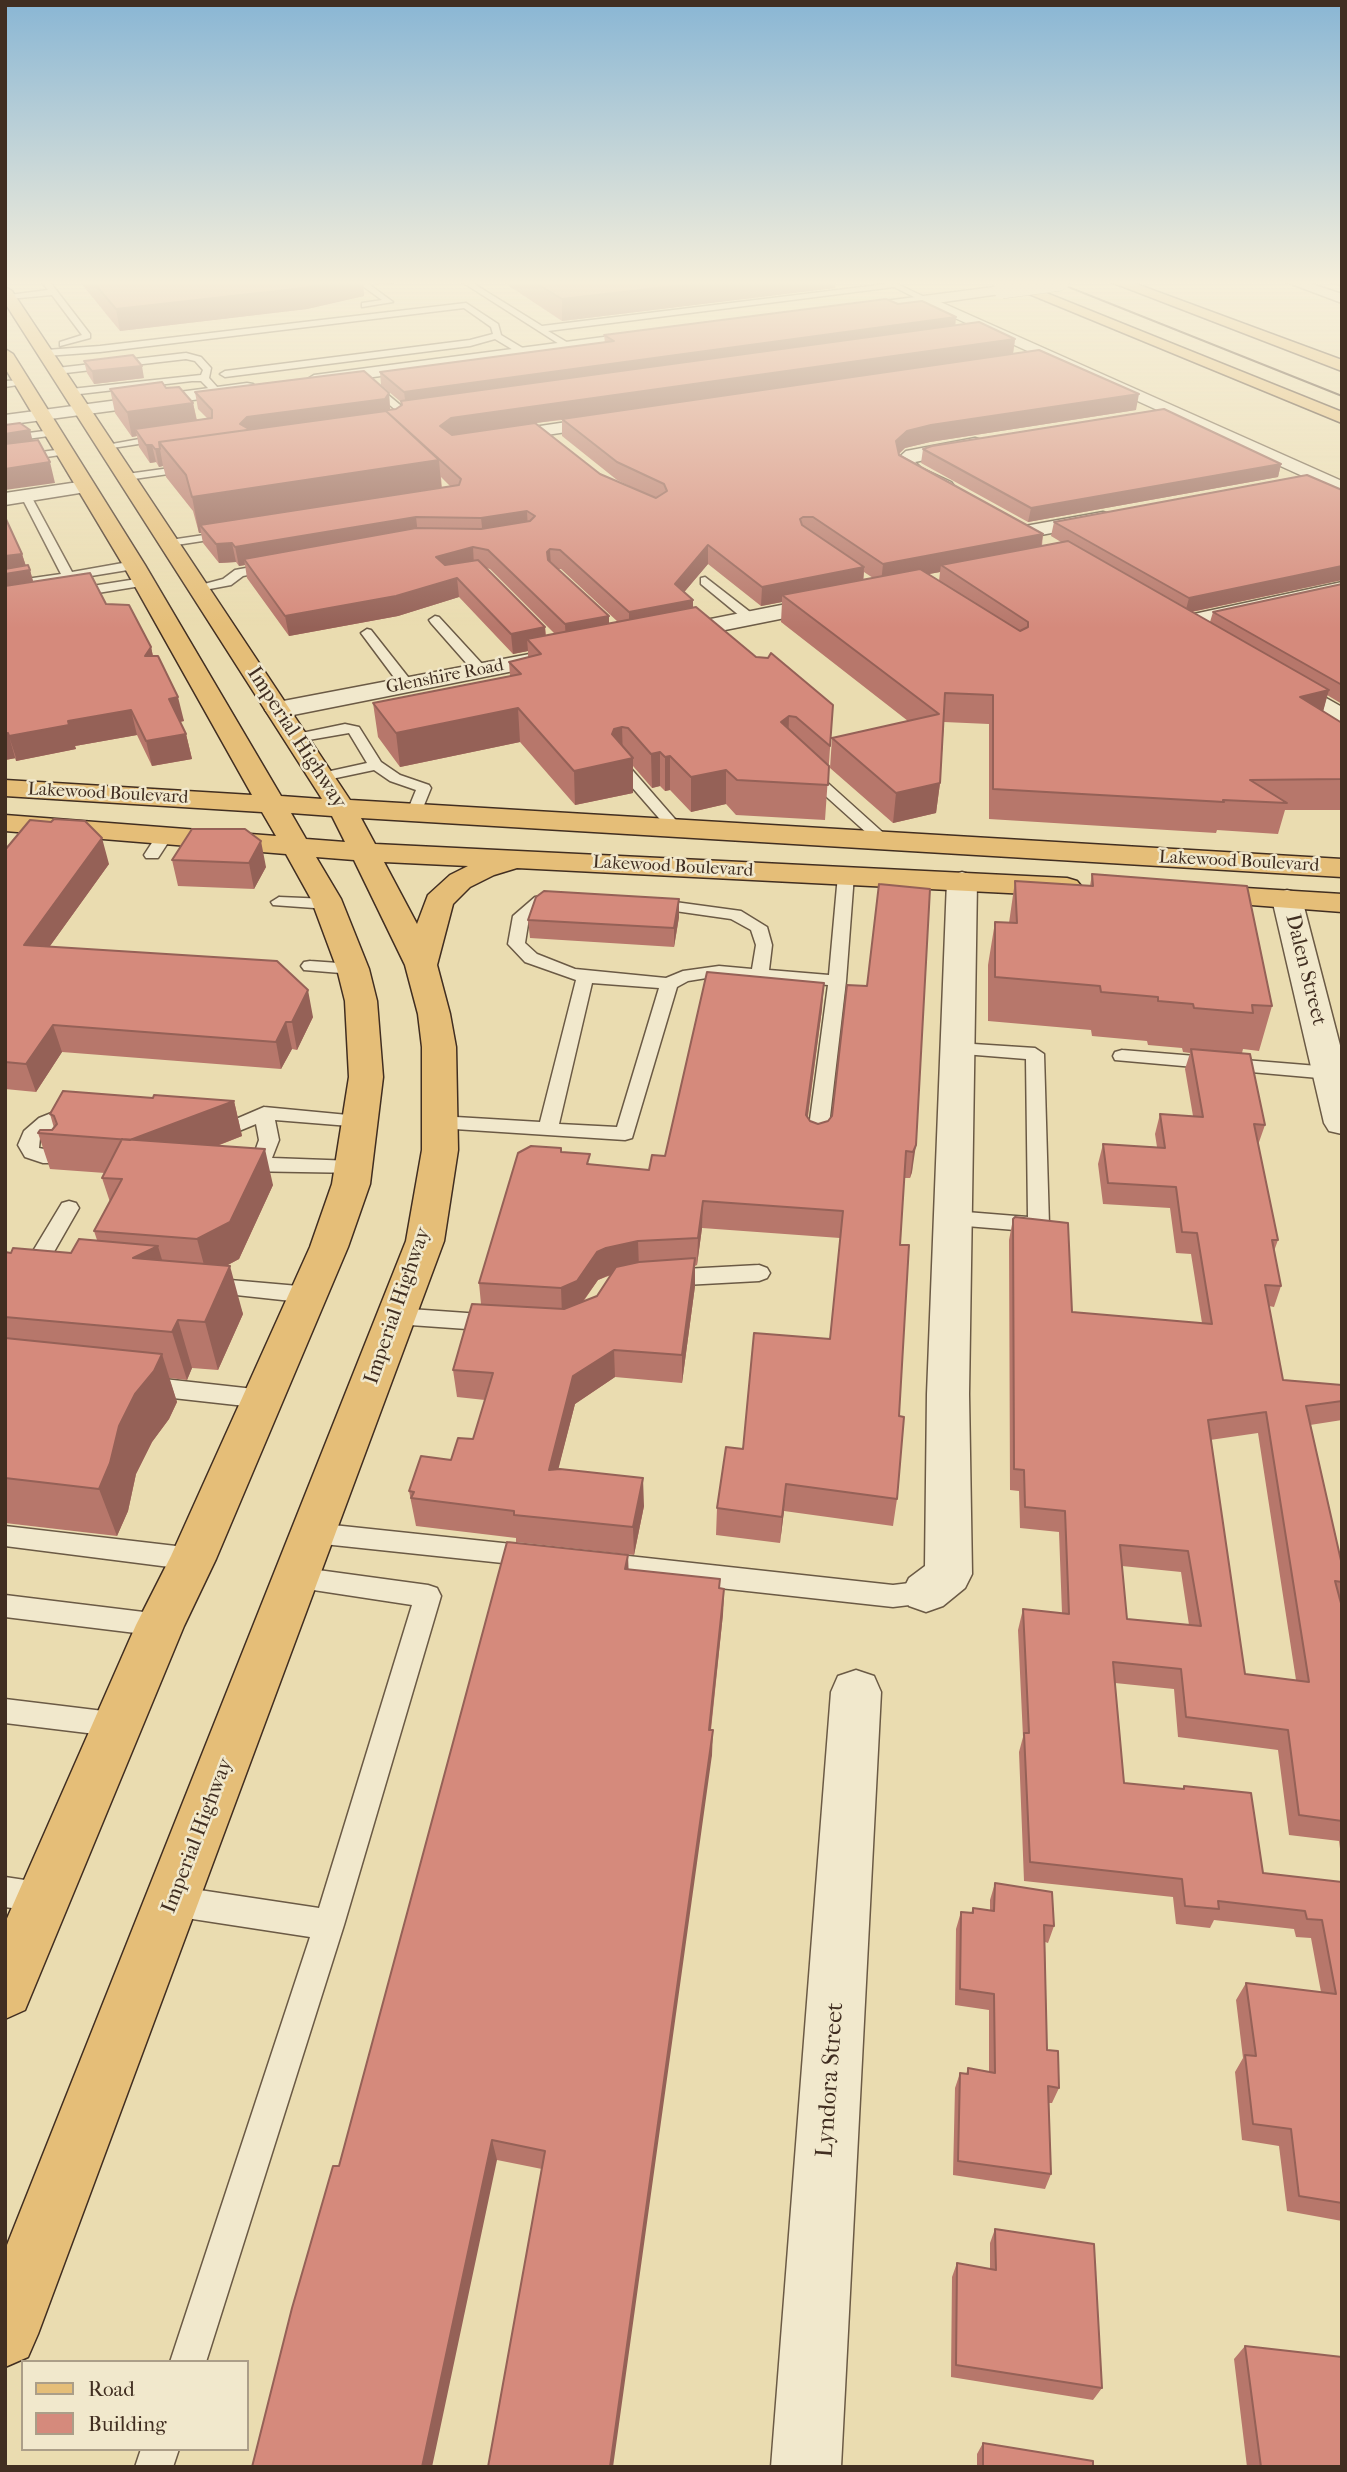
<!DOCTYPE html>
<html>
<head>
<meta charset="utf-8">
<style>
  body { margin:0 }
  #map { position:relative; width:1347px; height:2472px; overflow:hidden; background:#eadcb0; font-family:"IM FELL French Canon",serif }
  canvas { display:block }
  .frame { position:absolute; inset:0; border:7px solid #412e21; pointer-events:none }
  .legend { position:absolute; left:21px; top:2360px; width:228px; height:91px; box-sizing:border-box; background:#f1e8cc; border:2px solid #ab9e88; margin:0; padding:9px 12px; list-style:none; font-size:21px; color:#412e21 }
  .legend li { display:flex; align-items:center; gap:14px; height:35px }
  .legend b { width:35px; border:2px solid #ab9e88 }
</style>
</head>
<body>
<div id="map">
<canvas width="1347" height="2472"></canvas>
<div class="frame"></div>
<ul class="legend">
<li><b style="height:9px;background:#e5be78"></b>Road</li>
<li><b style="height:19px;background:#d58a7c"></b>Building</li>
</ul>
</div>
<script>
const context = document.querySelector('canvas').getContext('2d');
context.lineJoin = 'round';
function poly(rows) {
  const path = new Path2D();
  for (const r of rows) {
    path.moveTo(r[0], r[1]);
    for (let i = 2; i < r.length; i += 2) path.lineTo(r[i], r[i + 1]);
  }
  return path;
}
function strokePath(path, color, width, dash) {
  context.strokeStyle = color;
  context.lineWidth = width;
  context.lineCap = dash ? 'butt' : 'round';
  context.setLineDash(dash || []);
  context.stroke(path);
}
function fill(path, color) {
  context.fillStyle = color;
  context.fill(path, 'evenodd');
}
function label(font, color, halo, rows, align = 'center') {
  context.font = font + ' "IM FELL French Canon",serif';
  context.lineWidth = 5;
  context.setLineDash([]);
  context.textBaseline = 'middle';
  context.strokeStyle = halo;
  context.fillStyle = color;
  for (const [text, x, y, turn = 0] of rows) {
    context.save();
    context.translate(x, y);
    context.rotate((+turn || 0) * Math.PI / 180);
    context.textAlign = isNaN(turn) ? turn : align;
    if (halo) context.strokeText(text, 0, 0);
    context.fillText(text, 0, 0);
    context.restore();
  }
}
const service = poly([
  [42,282,50,282,90,334,90,338,60,346,60,342,82,335,52,295,9,299,5,297,9,295,48,290,42,282],
  [357,282,366,282,393,302,362,307,362,303,382,300,357,282],
  [462,282,471,282,542,326,895,283,931,300,924,302,894,287,548,331,570,344,570,348,567,349,462,282],
  [466,303,498,324,501,335,526,350,526,354,520,354,495,339,470,346,225,377,220,374,225,371,470,340,493,334,491,327,464,308,100,352,46,356,42,353,46,350,100,346,466,303],
  [186,353,201,357,211,368,209,378,218,388,216,390,210,390,201,381,192,381,71,395,66,392,71,389,201,375,203,370,195,361,186,359,57,374,52,371,57,368,186,353],
  [369,379,405,409,423,406,428,409,400,414,366,384,366,380,369,379],
  [24,380,24,384,5,387,5,381,24,380],
  [52,430,57,433,56,435,5,442,5,436,52,430],
  [167,434,172,437,171,439,106,449,101,446,167,434],
  [63,449,68,452,67,454,5,463,5,457,63,449],
  [192,465,197,468,196,470,127,480,122,477,127,474,192,465],
  [26,493,31,496,72,572,134,561,140,565,134,569,5,590,5,582,61,574,21,496,26,493],
  [231,531,235,532,235,536,170,546,164,543,170,540,231,531],
  [273,563,277,565,277,569,243,576,231,585,199,591,193,587,223,579,235,570,273,563],
  [705,577,754,615,754,621,746,621,701,584,701,578,705,577],
  [143,578,149,582,147,585,73,597,67,593,73,589,143,578],
  [435,616,439,617,485,667,485,673,475,673,431,623,429,620,435,616],
  [367,629,371,630,412,682,412,688,402,688,361,633,367,629],
  [345,724,359,727,381,762,400,775,429,785,431,788,420,815,415,817,407,812,416,790,390,781,374,770,322,781,317,780,315,777,317,774,367,763,349,733,297,742,290,738,292,735,345,724],
  [622,763,627,764,681,826,684,829,681,832,671,832,617,770,615,767,617,764,622,763],
  [805,766,810,767,889,838,892,841,889,844,879,844,800,773,798,770,800,767,805,766],
  [165,830,173,835,160,855,158,858,146,858,144,855,157,835,165,830],
  [846,870,854,875,846,981,827,1142,824,1146,817,1148,810,1146,807,1142,828,985,719,976,688,981,677,987,632,1138,625,1140,439,1128,432,1126,429,1122,432,1118,439,1116,540,1122,576,980,525,962,508,944,513,916,535,897,558,894,566,899,564,902,545,905,529,918,525,943,537,954,575,969,666,978,683,971,719,966,752,969,756,945,751,930,731,919,647,907,645,904,647,901,653,899,741,911,767,927,772,945,769,970,829,975,838,875,846,870],
  [592,983,659,988,617,1127,559,1124,592,983],
  [279,897,328,899,336,904,328,909,273,905,271,902,279,897],
  [310,961,353,964,362,969,353,974,304,970,301,966,304,962,310,961],
  [958,1043,1035,1048,1044,1054,1049,1225,1046,1230,1039,1232,954,1225,947,1223,944,1218,947,1213,954,1211,1028,1217,1026,1059,951,1053,949,1049,951,1045,958,1043],
  [1122,1050,1330,1067,1339,1073,1330,1079,1115,1060,1113,1056,1115,1052,1122,1050],
  [264,1107,369,1117,372,1121,369,1125,362,1127,275,1120,279,1140,272,1158,354,1161,361,1163,364,1168,361,1173,240,1171,237,1166,240,1161,253,1157,259,1140,256,1124,239,1131,213,1131,206,1129,203,1125,206,1121,213,1119,236,1119,264,1107],
  [59,1110,80,1110,87,1112,90,1116,87,1120,80,1122,62,1122,40,1138,39,1148,64,1153,67,1158,64,1163,43,1163,25,1157,18,1145,24,1131,39,1118,59,1110],
  [69,1201,76,1203,79,1208,43,1271,40,1276,32,1278,24,1276,21,1271,62,1203,69,1201],
  [759,1265,767,1268,770,1273,767,1278,759,1281,666,1286,658,1283,655,1278,658,1273,666,1270,759,1265],
  [207,1278,310,1287,318,1290,321,1295,318,1300,310,1303,199,1291,196,1286,199,1281,207,1278],
  [396,1308,495,1315,503,1317,506,1323,503,1329,495,1331,396,1324,388,1322,385,1316,388,1310,396,1308],
  [146,1377,263,1390,271,1393,275,1399,271,1405,263,1408,146,1395,138,1392,134,1386,138,1380,146,1377],
  [314,1523,531,1546,540,1549,544,1556,540,1563,531,1566,314,1543,305,1540,301,1533,305,1526,314,1523],
  [5,1526,193,1548,202,1552,206,1559,202,1566,193,1570,5,1546,5,1526],
  [601,1553,893,1585,926,1581,935,1584,939,1592,935,1600,926,1603,893,1607,601,1575,592,1571,588,1564,592,1557,601,1553],
  [296,1567,428,1585,437,1588,441,1596,344,1925,206,2362,170,2362,310,1937,173,1916,162,1911,158,1901,162,1891,173,1886,319,1908,412,1605,287,1586,283,1578,287,1570,296,1567],
  [5,1595,160,1614,169,1617,173,1625,169,1633,160,1636,5,1617,5,1595],
  [5,1699,120,1713,130,1716,134,1725,130,1734,120,1737,5,1723,5,1699],
  [5,1877,45,1883,56,1888,60,1898,56,1908,45,1913,5,1907,5,1877],
  [141,2449,179,2449,173,2467,135,2467,141,2449]
]);
const minor = poly([
  [1286,282,1306,282,1342,294,1342,303,1286,282],
  [927,296,1342,481,1342,494,922,303,920,300,927,296],
  [614,415,623,420,620,424,493,443,484,438,493,433,614,415],
  [975,438,982,440,984,444,982,448,915,462,921,468,951,482,954,486,951,490,937,490,907,476,896,466,896,460,906,451,975,438],
  [85,481,92,483,95,487,92,491,5,505,5,493,85,481],
  [1103,512,1110,514,1113,518,1110,522,1025,538,1018,536,1015,532,1018,528,1025,526,1103,512],
  [1342,582,1342,596,1180,631,1172,629,1168,624,1172,619,1180,617,1342,582],
  [832,595,840,597,843,602,840,607,665,642,657,640,653,635,657,630,665,628,832,595],
  [561,648,569,650,573,655,569,660,278,718,269,715,265,710,269,705,278,702,561,648],
  [1280,675,1289,677,1342,707,1342,726,1333,723,1271,687,1268,682,1271,677,1280,675],
  [962,872,972,875,977,881,969,1394,972,1574,965,1588,943,1606,926,1612,909,1606,902,1592,909,1578,925,1566,927,1394,947,881,952,875,962,872],
  [1287,890,1298,893,1302,899,1342,1053,1342,1134,1329,1131,1324,1123,1272,899,1276,893,1287,890],
  [856,1670,874,1676,881,1692,841,2467,771,2467,831,1692,838,1676,856,1670]
]);
const tertiary = poly([
  [1002,286,1009,290,1007,293,845,316,837,311,845,306,1002,286],
  [657,330,665,335,663,338,314,385,306,380,314,375,657,330],
  [247,383,253,384,256,388,253,392,5,425,5,415,247,383]
]);
const primary = poly([
  [5,287,12,291,350,800,1342,859,1342,877,361,818,375,844,1067,878,1077,881,1082,887,1077,893,1067,896,517,868,494,875,470,887,453,904,437,965,450,1014,456,1047,458,1150,444,1241,38,2334,28,2357,5,2367,5,2250,406,1241,422,1150,422,1047,418,1014,405,965,354,860,316,857,341,899,369,969,377,1001,383,1077,370,1184,348,1247,216,1559,184,1626,25,2010,5,2019,5,1923,136,1625,171,1556,310,1247,332,1184,349,1077,345,1001,337,969,311,899,286,854,5,831,5,815,276,836,262,812,5,796,5,780,252,795,123,565,5,368,5,349,13,354,145,565,281,796,322,799,5,303,5,287],
  [291,813,332,816,345,842,306,839,291,813],
  [384,862,468,866,450,875,428,895,417,924,384,862],
  [1197,885,1342,894,1342,912,1186,900,1182,894,1186,888,1197,885]
]);
const motorway = poly([
  [1000,282,1019,282,1342,412,1342,423,1000,282],
  [1111,282,1131,282,1342,360,1342,371,1111,282]
]);
strokePath(service, '#6b5a45', 3);
strokePath(minor, '#6b5a45', 3);
strokePath(tertiary, '#6b5a45', 3);
strokePath(primary, '#412e21', 3);
strokePath(motorway, '#412e21', 3);
fill(service, '#f1e8cc');
fill(minor, '#f1e8cc');
fill(tertiary, '#f1e8cc');
fill(primary, '#e5be78');
fill(motorway, '#e5be78');
strokePath(poly([
  [1056,282,1342,396]
]), '#412e21', 2);
const tertiaryBridge = poly([
  [1002,290,1061,282]
]);
strokePath(tertiaryBridge, '#6b5a45', 18, []);
strokePath(tertiaryBridge, '#f1e8cc', 17);
fill(poly([
  [80,282,363,282,364,296,307,309,120,331],
  [503,282,836,282,835,288,562,321],
  [1326,282,1342,282,1342,287],
  [898,304,956,325,1015,339,1013,353,1136,410,930,442,905,448,899,454,1043,534,1042,546,1061,542,1051,536,1054,522,1342,490,1342,580,1192,612,1210,622,1213,612,1342,584,1342,704,1327,695,1323,711,1342,723,1342,810,1285,810,1278,834,1217,830,1216,833,989,819,989,724,944,722,940,783,936,813,893,823,830,768,832,738,908,721,781,622,782,602,761,606,708,564,684,592,693,608,756,657,833,705,825,820,736,815,726,804,691,812,670,790,665,791,660,786,652,788,633,766,633,793,575,805,520,742,400,767,378,737,373,703,510,676,509,662,528,657,528,651,513,654,459,597,398,616,289,636,247,578,245,565,239,566,236,562,219,563,203,543,201,533,199,533,193,511,166,477,163,466,159,467,156,462,150,463,139,447,137,436,132,437,115,413,110,389,166,388,193,403,197,420,207,418,198,409,195,392,389,393,390,409,396,409,402,405,402,403,381,385,380,372,605,343,604,335],
  [562,420,562,436,617,480,652,497,600,474,536,423],
  [441,477,451,487,442,488],
  [486,568,490,569,555,634,546,636,545,627],
  [558,569,561,569,618,622,609,624,609,616],
  [864,572,873,578,863,580],
  [940,572,939,581,929,574],
  [84,361,144,378,94,384,87,373],
  [923,449,1281,464,1278,477,1028,522,921,463],
  [5,517,22,554,26,566,30,570,33,582,106,604,151,647,153,656,184,721,180,722,186,734,192,759,152,766,137,735,75,746,76,749,16,761,16,758,5,760],
  [192,829,266,867,254,889,178,886,172,860],
  [5,850,109,864,50,946,313,1017,297,1050,292,1049,281,1069,62,1052,36,1092,5,1089],
  [1092,874,1272,1006,1259,1051,1243,1049,1242,1053,1265,1125,1258,1145,1278,1240,1274,1251,1281,1286,1274,1307,1269,1306,1283,1380,1342,1385,1342,1420,1310,1425,1342,1565,1342,1591,1339,1597,1342,1607,1342,1864,1339,1841,1289,1835,1278,1750,1178,1737,1174,1689,1115,1683,1124,1783,1183,1789,1184,1786,1263,1873,1342,1882,1342,2221,1287,2211,1279,2146,1242,2140,1235,2072,1243,2058,1236,2000,1246,1983,1321,1992,1311,1938,1296,1937,1294,1929,1214,1920,1210,1928,1176,1924,1173,1897,1024,1881,1019,1752,1023,1737,1018,1630,1023,1609,1062,1613,1059,1532,1020,1528,1019,1491,1010,1490,1009,1240,1013,1219,1072,1312,1202,1323,1191,1254,1176,1253,1170,1208,1103,1204,1098,1164,1103,1144,1157,1147,1155,1134,1160,1114,1193,1116,1185,1069,1190,1053,1183,1052,1182,1048,1148,1045,1147,1041,1092,1036,1091,1030,988,1021,988,965,995,922,1009,923,1015,881,1090,886],
  [1258,1433,1296,1680,1245,1674,1210,1440],
  [1122,1566,1181,1572,1189,1625,1127,1619],
  [930,889,912,1172,910,1178,904,1178,900,1245,897,1499,893,1526,784,1511,780,1543,716,1535,717,1508,743,1449,830,1339,840,1238,702,1228,697,1265,695,1266,695,1286,682,1383,615,1377,575,1404,558,1469,644,1506,634,1555,516,1542,516,1538,416,1526,409,1491,451,1460,473,1439,485,1400,457,1397,453,1370,481,1304,479,1283,561,1148,562,1152,590,1164,649,1170,822,1009,808,1117,810,1121,818,1124,828,1121,832,1116,867,986],
  [611,1275,597,1296,583,1302,598,1280],
  [679,899,679,917,674,947,530,938,528,920],
  [153,1098,234,1101,242,1136,217,1146,273,1185,239,1259,226,1266,243,1314,218,1370,192,1368,187,1380,169,1378,177,1402,169,1419,152,1442,136,1474,128,1511,117,1536,5,1523,5,1252,71,1253,97,1240,94,1231,110,1202,102,1178,105,1173,50,1169,38,1133,52,1130,54,1128,50,1114],
  [628,1570,720,1579,720,1588,724,1589,723,1614,711,1730,712,1755,542,2169,497,2160,339,2166],
  [995,1883,1054,1926,1048,1943,1045,1942,1047,2050,1059,2088,1052,2103,1049,2103,1051,2174,1045,2189,953,2175,955,2088,960,2073,966,2074,968,2068,989,2072,989,2010,955,2005,956,1929,961,1912,971,1913,973,1908,990,1911,990,1900],
  [995,2229,1102,2388,1093,2400,951,2377,952,2277,957,2263,990,2269,990,2243],
  [1245,2346,1342,2467,1247,2467,1234,2359],
  [983,2443,1093,2467,977,2467,977,2454]
]), '#b7776b');
fill(poly([
  [332,282,363,282,364,296,307,309,120,331,116,309],
  [375,282,397,282,397,283,375,285],
  [709,282,836,282,835,288,562,321,562,299],
  [956,317,955,330,406,406,404,392],
  [1015,339,1013,354,453,435,440,426,451,418],
  [142,366,144,378,94,384,92,371],
  [389,393,390,409,177,464,240,424,247,417],
  [1139,394,1136,410,930,442,905,448,894,458,896,441,907,431,931,425],
  [193,403,198,427,135,429,137,436,132,437,127,412],
  [30,430,35,450,5,454,5,434],
  [146,445,152,445,156,462,150,463],
  [155,449,160,449,163,466,159,467],
  [439,460,442,495,200,525,201,533,199,533,192,497],
  [50,462,55,483,5,490,5,469],
  [1281,464,1278,477,1028,522,1031,508],
  [527,511,528,530,483,536,481,518],
  [416,517,418,535,244,559,245,565,239,566,235,547],
  [1043,534,1040,553,941,565,940,572,881,583,883,564],
  [232,543,236,562,219,563,216,544],
  [708,545,708,564,675,603,693,600,693,620,629,632,629,612,675,584],
  [473,547,474,566,438,577,436,557],
  [550,549,551,568,548,571,547,552],
  [22,554,27,570,30,570,36,592,5,597,5,556],
  [1342,566,1342,580,1185,613,1189,598],
  [864,567,863,587,782,595,782,602,761,606,762,587],
  [457,578,459,597,398,616,289,636,285,616],
  [609,616,609,636,566,644,565,624],
  [545,627,546,648,527,639,528,651,513,654,511,634],
  [151,647,156,671,145,656],
  [1329,690,1321,719,1300,697],
  [178,697,184,721,174,723,169,699],
  [518,708,520,742,400,767,396,733],
  [131,710,137,735,75,746,76,749,16,761,9,736,68,721],
  [789,716,788,750,781,722],
  [622,727,623,760,633,758,633,793,575,805,574,771,614,729],
  [8,733,16,758,5,760,5,734],
  [186,734,192,759,152,766,146,741],
  [660,752,660,786,652,788,651,754],
  [670,756,670,790,665,791,665,757],
  [726,770,726,804,691,812,691,777],
  [940,783,936,813,893,823,896,793],
  [102,838,109,864,32,971,24,945],
  [261,841,266,867,254,889,249,863],
  [679,899,679,917,674,947,674,928],
  [824,983,822,1009,804,1142,806,1115],
  [308,990,313,1017,297,1050,292,1022],
  [286,1022,292,1049,281,1069,276,1042],
  [53,1025,62,1052,36,1092,26,1064],
  [234,1101,242,1136,141,1175,130,1140],
  [916,1145,912,1172,910,1178,913,1152],
  [265,1149,273,1185,239,1259,207,1276,197,1239],
  [703,1201,702,1228,697,1265,698,1238],
  [638,1241,639,1268,607,1276,598,1280,578,1308,562,1315,561,1288,597,1252,606,1248],
  [158,1246,172,1294,133,1258],
  [695,1258,695,1286,682,1383,682,1355],
  [230,1266,243,1314,218,1370,205,1322],
  [178,1320,192,1368,187,1380,172,1332],
  [614,1350,615,1377,575,1404,551,1498,549,1470,573,1376],
  [162,1354,177,1402,169,1419,152,1442,136,1474,128,1511,117,1536,99,1489,119,1426,135,1394],
  [643,1478,644,1506,634,1555,633,1527],
  [786,1484,784,1511,780,1543,782,1517],
  [628,1555,629,1580,625,1569],
  [724,1589,723,1614,708,1754,709,1730],
  [713,1730,712,1755,613,2467,610,2467],
  [492,2140,497,2160,432,2467,422,2467]
]), '#956157');
const building = poly([
  [93,282,332,282,304,288,116,309,93,282],
  [534,282,709,282,562,299,534,282],
  [886,299,898,304,922,301,956,317,404,392,380,372,614,341,604,335,886,299],
  [979,322,1015,339,451,418,440,426,452,435,535,423,600,474,656,498,667,491,664,484,617,462,562,419,1039,350,1139,394,931,425,907,431,896,441,899,455,1043,534,883,564,813,517,803,517,800,519,802,525,864,567,762,587,708,545,675,584,693,600,629,612,560,550,550,549,547,552,548,560,609,616,565,624,488,550,473,547,436,557,445,565,478,560,545,627,511,634,457,578,396,596,285,616,244,559,416,528,481,529,530,521,535,516,527,511,481,518,416,517,235,547,232,543,216,544,200,525,459,485,461,479,386,411,159,442,160,449,155,449,152,445,146,445,135,429,212,418,212,410,195,392,364,371,389,393,385,399,247,417,240,424,247,428,396,409,402,405,401,401,979,322],
  [133,355,142,366,92,371,84,361,133,355],
  [162,382,166,388,179,387,193,403,127,412,110,389,162,382],
  [1164,409,1281,464,1031,508,923,449,932,446,1164,409],
  [386,411,439,460,192,497,186,475,159,442,386,411],
  [20,423,30,430,5,434,5,425,20,423],
  [38,440,50,462,5,469,5,444,38,440],
  [1307,475,1342,490,1342,566,1189,598,1054,522,1307,475],
  [5,517,22,554,5,556,5,517],
  [1068,541,1329,690,1300,697,1342,723,1342,779,1250,780,1287,803,1223,800,1224,802,993,789,993,695,945,693,940,783,896,793,832,738,939,714,782,595,920,569,1020,631,1028,627,1028,622,941,565,1068,541],
  [28,565,30,570,5,574,5,569,28,565],
  [90,573,106,604,129,605,151,647,145,656,158,656,178,697,169,699,186,734,146,741,131,710,68,721,69,725,9,736,8,733,5,734,5,586,90,573],
  [1342,584,1342,685,1213,612,1342,584],
  [696,607,756,657,768,658,771,653,833,705,830,746,796,717,789,716,781,722,829,766,828,785,737,780,726,770,691,777,670,756,665,757,660,752,651,754,628,728,622,727,614,729,612,734,633,758,574,771,518,708,396,733,373,703,521,674,509,662,541,654,527,639,696,607],
  [54,819,85,821,102,838,24,945,277,961,308,990,292,1022,286,1022,276,1042,53,1025,26,1064,5,1062,5,850,30,820,51,822,54,819],
  [192,829,245,829,261,841,249,863,172,860,192,829],
  [1092,874,1247,886,1272,1006,1252,1005,1253,1013,1194,1008,1193,1004,1158,1001,1158,997,1101,992,1100,986,995,977,995,922,1017,923,1015,881,1093,886,1092,874],
  [879,884,930,889,916,1145,913,1152,906,1151,900,1245,909,1245,899,1416,904,1417,897,1499,786,1484,782,1517,717,1508,726,1447,743,1449,754,1333,830,1339,843,1211,703,1201,698,1238,638,1241,606,1248,597,1252,577,1281,561,1288,479,1283,518,1153,531,1146,561,1148,561,1152,590,1154,587,1164,649,1170,652,1155,665,1156,707,972,824,983,806,1115,810,1121,818,1124,828,1121,832,1116,847,985,867,986,879,884],
  [544,891,679,899,674,928,528,920,536,897,544,891],
  [1191,1049,1250,1054,1265,1125,1254,1124,1278,1240,1272,1240,1281,1286,1265,1285,1283,1380,1342,1385,1342,1401,1306,1406,1342,1565,1342,1582,1335,1581,1342,1607,1342,1821,1299,1815,1288,1730,1186,1717,1181,1669,1113,1662,1124,1783,1184,1789,1184,1786,1251,1793,1263,1873,1342,1882,1342,2203,1299,2196,1291,2129,1253,2124,1245,2055,1256,2056,1246,1983,1336,1994,1322,1920,1307,1919,1305,1911,1218,1901,1219,1909,1185,1906,1182,1879,1030,1862,1024,1733,1029,1733,1023,1609,1069,1614,1065,1511,1025,1507,1024,1470,1014,1469,1013,1219,1015,1217,1068,1223,1072,1312,1212,1324,1197,1233,1182,1232,1176,1187,1108,1183,1103,1144,1165,1148,1160,1114,1203,1117,1191,1049],
  [1266,1412,1309,1682,1245,1674,1208,1420,1266,1412],
  [1120,1545,1188,1551,1201,1626,1127,1619,1120,1545],
  [63,1091,153,1098,154,1095,234,1101,130,1140,38,1133,40,1130,52,1130,57,1124,54,1116,50,1114,63,1091],
  [122,1139,265,1149,230,1222,197,1239,94,1231,122,1179,102,1178,122,1139],
  [79,1239,158,1246,133,1258,230,1266,205,1322,178,1320,172,1332,5,1317,5,1252,11,1253,13,1248,71,1253,79,1239],
  [695,1258,682,1355,614,1350,573,1376,549,1470,560,1469,643,1478,633,1527,514,1515,514,1511,411,1498,414,1492,409,1491,421,1456,451,1460,458,1438,473,1439,493,1373,453,1370,472,1304,564,1309,597,1296,616,1267,639,1262,695,1258],
  [5,1338,162,1354,154,1371,135,1394,119,1426,110,1463,99,1489,5,1478,5,1338],
  [507,1542,628,1555,625,1569,720,1579,719,1588,724,1589,709,1730,713,1730,610,2467,488,2467,545,2151,492,2140,422,2467,252,2467,292,2308,333,2166,339,2166,507,1542],
  [995,1883,1052,1892,1054,1926,1044,1925,1047,2050,1058,2051,1059,2088,1048,2086,1051,2174,958,2161,960,2073,968,2074,968,2068,995,2073,994,1994,960,1989,961,1912,973,1913,973,1908,994,1911,995,1883],
  [995,2229,1094,2244,1102,2388,956,2365,957,2263,996,2270,995,2229],
  [1245,2346,1342,2357,1342,2467,1261,2467,1245,2346],
  [983,2443,1093,2461,1093,2467,983,2467,983,2443]
]);
fill(building, '#d58a7c');
strokePath(building, '#956157', 2);
const sky = context.createLinearGradient(0, 0, 0, 628);
sky.addColorStop(0, '#89b6d4');
sky.addColorStop(0.45, '#f6efdb');
sky.addColorStop(1, '#f6efdb00');
context.fillStyle = sky;
context.fillRect(0, 0, 1347, 628);
label('18px', '#412e21', '#f1e8cc', [
  ["Glenshire Road",445,677,-11],
  ["Lakewood Boulevard",108,794,3],
  ["Lakewood Boulevard",1239,862,3],
  ["Lakewood Boulevard",673,867,3]
]);
label('21px', '#412e21', '#f1e8cc', [
  ["Imperial Highway",296,738,57],
  ["Dalen Street",1305,970,76],
  ["Imperial Highway",398,1306,-71],
  ["Imperial Highway",198,1836,-69]
]);
label('24px', '#412e21', '#f1e8cc', [
  ["Lyndora Street",831,2080,-86]
]);
</script>
</body>
</html>
